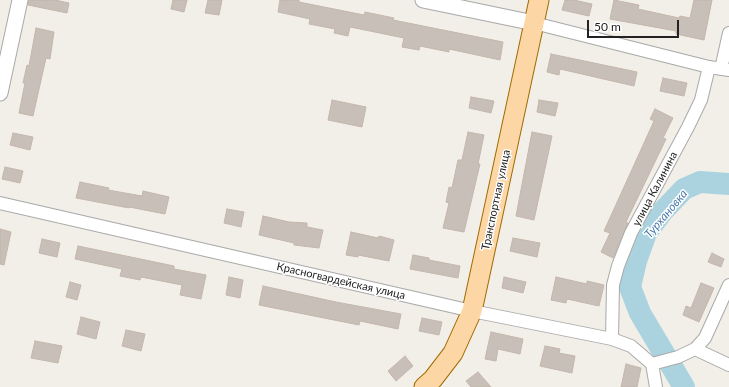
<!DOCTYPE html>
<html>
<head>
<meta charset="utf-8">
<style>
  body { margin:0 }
  #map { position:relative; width:729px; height:387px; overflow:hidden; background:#f2efe9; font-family:Lato,sans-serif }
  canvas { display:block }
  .scale { position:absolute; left:587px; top:20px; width:92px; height:18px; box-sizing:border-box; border:2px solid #222; border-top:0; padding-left:5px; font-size:12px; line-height:14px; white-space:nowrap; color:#222; -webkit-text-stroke:3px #fff; paint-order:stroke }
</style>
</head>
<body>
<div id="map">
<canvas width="729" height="387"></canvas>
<div class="scale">50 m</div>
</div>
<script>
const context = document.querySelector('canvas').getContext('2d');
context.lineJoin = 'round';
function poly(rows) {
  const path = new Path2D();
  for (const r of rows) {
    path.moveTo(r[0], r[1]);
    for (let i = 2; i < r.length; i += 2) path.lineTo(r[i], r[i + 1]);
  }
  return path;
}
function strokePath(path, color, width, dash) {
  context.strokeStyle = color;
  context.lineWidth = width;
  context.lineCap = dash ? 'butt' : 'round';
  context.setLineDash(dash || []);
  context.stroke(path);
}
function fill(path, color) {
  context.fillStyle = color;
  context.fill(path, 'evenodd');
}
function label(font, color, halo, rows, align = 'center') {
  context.font = font + ' Lato,sans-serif';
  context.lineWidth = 3;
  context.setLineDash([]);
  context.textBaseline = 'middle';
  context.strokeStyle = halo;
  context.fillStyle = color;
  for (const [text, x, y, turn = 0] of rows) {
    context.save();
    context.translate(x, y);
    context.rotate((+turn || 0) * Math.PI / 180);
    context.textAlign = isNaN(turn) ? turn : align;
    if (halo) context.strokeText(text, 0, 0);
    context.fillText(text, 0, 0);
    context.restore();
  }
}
strokePath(poly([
  [684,387,640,313,630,287,636,261,646,233,662,212,684,189,700,182,729,184]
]), '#aad3df', 22);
const building = poly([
  [29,0,55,0,69,3,67,13,28,5,29,0],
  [173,0,187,0,184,12,171,9,173,0],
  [208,0,222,0,219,15,205,13,208,0],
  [280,0,299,0,299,2,364,15,365,12,394,18,393,20,503,42,500,60,449,49,449,52,420,46,419,50,402,47,404,38,350,27,348,36,334,33,335,29,309,24,310,19,278,12,280,0],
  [565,0,574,0,592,4,589,16,562,10,565,0],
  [614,0,639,5,638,9,679,18,680,16,690,18,694,0,712,0,704,40,676,34,676,31,610,19,614,0],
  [36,28,54,32,50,59,46,58,33,116,19,113,25,83,23,83,27,65,29,66,36,28],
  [551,54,637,72,634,86,560,69,559,75,547,72,551,54],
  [663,78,687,83,684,96,660,91,663,78],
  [471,97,494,101,491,113,469,108,471,97],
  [332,100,366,107,362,127,328,120,332,100],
  [539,100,558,103,555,116,537,112,539,100],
  [655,109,673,118,663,138,666,139,626,222,628,223,613,258,601,252,610,233,604,231,654,121,650,119,655,109],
  [468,132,484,135,478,164,480,164,464,232,443,228,449,203,446,202,449,187,452,188,458,160,462,160,468,132],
  [532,132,552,136,534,220,516,216,532,132],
  [13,133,33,137,30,150,10,145,13,133],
  [5,167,23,171,20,183,2,179,5,167],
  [80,182,109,188,108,190,142,196,143,191,169,197,165,214,129,207,129,208,76,198,80,182],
  [227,209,244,212,241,227,224,223,227,209],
  [263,216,289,222,307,223,307,227,323,230,319,248,294,245,294,243,259,235,263,216],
  [0,229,11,232,4,265,0,264,0,229],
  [351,232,378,238,379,236,394,240,389,261,358,255,358,257,346,255,351,232],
  [513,238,540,243,537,257,510,251,513,238],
  [42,239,60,243,57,257,39,253,42,239],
  [78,246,174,266,174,269,206,275,201,299,180,295,182,285,141,277,140,280,120,276,122,269,75,259,78,246],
  [712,253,724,259,721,267,708,262,712,253],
  [413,255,429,258,429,260,460,266,458,278,410,269,413,255],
  [229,277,243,280,240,298,226,295,229,277],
  [504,277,526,282,523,293,502,288,504,277],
  [556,277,587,284,587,281,604,285,599,306,567,299,566,303,551,300,556,277],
  [70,282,81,285,77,300,66,297,70,282],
  [701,283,714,288,699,322,683,315,686,306,691,308,701,283],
  [263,286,336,302,401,314,398,329,360,321,359,325,259,305,263,286],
  [81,317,100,322,96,339,77,334,81,317],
  [422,318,442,322,439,335,419,331,422,318],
  [126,330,145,334,141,351,122,346,126,330],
  [491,332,523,339,520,354,498,349,496,361,485,359,491,332],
  [35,341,62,346,58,363,31,358,35,341],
  [545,346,560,349,559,353,575,356,572,373,540,366,545,346],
  [405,356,413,366,396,381,388,371,405,356],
  [626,364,641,368,637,387,621,387,626,364],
  [478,372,491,387,471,387,466,381,478,372]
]);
fill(building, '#c7bfb8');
strokePath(building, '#c4b6ab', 1);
const minor = poly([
  [534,23,709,67,729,70],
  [721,69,729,33],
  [0,203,472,311,612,339,631,346,652,364,656,387],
  [612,339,613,285,618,266,631,233,688,127,701,100,709,67],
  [695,349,729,365],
  [652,364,678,357,695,349,705,338,729,285]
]);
const tertiary = poly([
  [423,0,534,23],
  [0,93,20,0]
]);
const primary = poly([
  [424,387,433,379,453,353,472,311,539,0]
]);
strokePath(minor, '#a9a9a9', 14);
strokePath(tertiary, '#a9a9a9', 17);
strokePath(primary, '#a06b00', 21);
strokePath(minor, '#fff', 12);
strokePath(tertiary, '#fff', 15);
strokePath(primary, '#fcd6a4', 19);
label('11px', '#222', '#fff', [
  ["улица Калинина",655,189,-62],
  ["Транспортная улица",496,200,-78],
  ["Красногвардейская улица",341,281,13]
]);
label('italic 12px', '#4a7aab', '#fff', [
  ["Турхановка",666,214,-50]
]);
</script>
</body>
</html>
